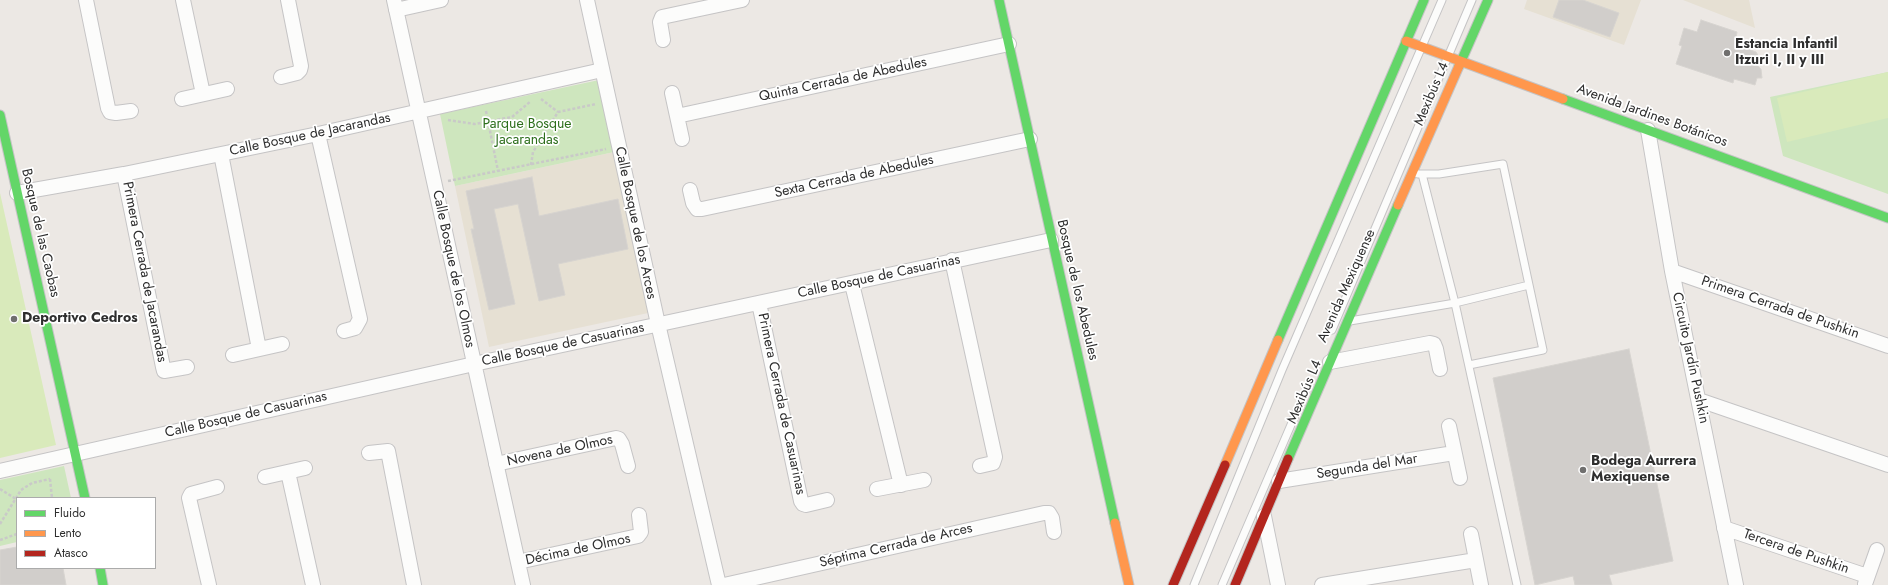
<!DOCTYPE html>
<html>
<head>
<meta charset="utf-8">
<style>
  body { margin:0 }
  #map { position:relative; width:1888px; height:585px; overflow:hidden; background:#ece8e4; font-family:Jost,sans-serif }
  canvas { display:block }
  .legend { position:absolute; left:16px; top:497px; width:140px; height:72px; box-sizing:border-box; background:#fff; border:1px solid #ababab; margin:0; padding:5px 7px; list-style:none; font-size:12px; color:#2e2e2e }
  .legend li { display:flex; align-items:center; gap:8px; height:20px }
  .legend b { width:20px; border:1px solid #ababab }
</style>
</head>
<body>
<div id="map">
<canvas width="1888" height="585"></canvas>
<ul class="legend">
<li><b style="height:5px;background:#63d668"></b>Fluido</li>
<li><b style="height:5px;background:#ff974d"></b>Lento</li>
<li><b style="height:5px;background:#b3261e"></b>Atasco</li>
</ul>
</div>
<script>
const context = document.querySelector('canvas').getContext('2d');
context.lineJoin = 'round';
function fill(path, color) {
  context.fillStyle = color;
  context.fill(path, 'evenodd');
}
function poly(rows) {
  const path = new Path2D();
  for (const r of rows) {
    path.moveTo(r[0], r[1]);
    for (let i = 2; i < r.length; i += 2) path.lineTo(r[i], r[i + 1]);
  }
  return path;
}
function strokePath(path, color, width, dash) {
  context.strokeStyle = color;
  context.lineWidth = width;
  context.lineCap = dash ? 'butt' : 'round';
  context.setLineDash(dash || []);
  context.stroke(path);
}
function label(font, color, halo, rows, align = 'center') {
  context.font = font + ' Jost,sans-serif';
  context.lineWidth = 3.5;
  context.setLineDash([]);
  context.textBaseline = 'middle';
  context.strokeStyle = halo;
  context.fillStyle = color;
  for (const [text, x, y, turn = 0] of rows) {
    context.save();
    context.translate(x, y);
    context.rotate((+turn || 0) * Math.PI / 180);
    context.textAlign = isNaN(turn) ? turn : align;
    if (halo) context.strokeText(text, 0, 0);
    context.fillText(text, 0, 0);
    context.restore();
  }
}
fill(poly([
  [1527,0,1641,0,1624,45,1524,9],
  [1683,0,1749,0,1755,28],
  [614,152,648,313,489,347,455,186]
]), '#e6e0d3');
fill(poly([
  [1888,72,1888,194,1783,156,1770,97],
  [599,80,614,152,455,186,440,114],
  [64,466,71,498,17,498,17,542,0,546,0,480]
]), '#cee6be');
fill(poly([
  [1888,72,1888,118,1787,142,1777,98],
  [0,193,56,445,0,458]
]), '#d9eabb');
const building = poly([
  [1559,0,1583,0,1619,13,1610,37,1553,17,1559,0],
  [1701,20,1737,32,1736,38,1743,40,1740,46,1756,52,1759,57,1757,65,1761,69,1762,78,1757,78,1755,85,1734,79,1733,83,1676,64,1682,46,1679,45,1684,28,1697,32,1701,20],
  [532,177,539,216,618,199,628,249,558,264,565,295,539,301,518,204,494,209,515,304,489,310,471,229,474,229,466,191,532,177],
  [1629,349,1673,561,1609,575,1612,585,1575,585,1573,576,1535,585,1493,378,1629,349],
  [17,547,17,568,63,568,66,585,0,585,0,550,17,547]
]);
fill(building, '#d1cecb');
strokePath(building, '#d7d4d0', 1);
const lane = poly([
  [1418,174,1439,174,1503,164,1543,350,1469,365],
  [1422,174,1455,303,1517,585],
  [1350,321,1455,303,1529,285],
  [1332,330,1472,0],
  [1194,585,1282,370,1442,0],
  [1222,585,1309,383]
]);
const street = poly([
  [86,0,108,108,110,112,116,113,131,111],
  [183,0,203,94],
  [394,0,523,585],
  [587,0,658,324,719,585],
  [396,10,441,0],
  [663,40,660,22,662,17,742,0],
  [281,77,297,73,300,70,301,66,288,0],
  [672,93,682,139],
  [182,99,227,89],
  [677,116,1009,44],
  [1648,130,1672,271,1736,585],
  [318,134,360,319,355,328,344,331],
  [221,154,259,349],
  [124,174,163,367,164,371,187,367],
  [690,190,693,203,697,209,702,209,1030,139],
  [17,193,124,174,318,134,602,70],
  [952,260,995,457,993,463,980,466],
  [1672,271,1888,346],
  [852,284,901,485],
  [759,303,801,501,803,504,806,505,827,500],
  [233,355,282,344],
  [1330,362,1430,343,1434,344,1436,349,1440,369],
  [1699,400,1888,465],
  [1449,426,1460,478],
  [369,453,388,451,414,585],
  [496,464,616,438,619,439,622,444,628,466],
  [0,471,474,364,1051,240],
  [288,472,313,585],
  [265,477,305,468],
  [1279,481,1454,453],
  [877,489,924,480],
  [1264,516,1278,585],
  [1724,528,1867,576],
  [1471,534,1481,585],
  [518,562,638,536,641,532,639,515],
  [1865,584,1877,550],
  [209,585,189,498,191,494,217,487],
  [724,585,1044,513,1049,513,1052,518,1054,532],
  [1322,585,1476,560]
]);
const fast = poly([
  [999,0,1115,523],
  [1459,66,1488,0],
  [1563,99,1888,218],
  [0,115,85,498],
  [1278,340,1424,0],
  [1288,459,1398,205],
  [100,568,103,585]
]);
const slow = poly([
  [1406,41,1563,99],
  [1398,205,1459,66],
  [1225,465,1278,340],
  [1115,523,1129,585]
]);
const jam = poly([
  [1173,585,1225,465],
  [1235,585,1288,459]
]);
strokePath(lane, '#c5c4c5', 9);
strokePath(street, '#c5c4c5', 16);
strokePath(fast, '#c5c4c5', 11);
strokePath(slow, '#c5c4c5', 11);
strokePath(jam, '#c5c4c5', 11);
strokePath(poly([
  [541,99,558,112],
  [486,111,498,171],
  [448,120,475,124,512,117,531,101],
  [531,165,533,152,558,112,596,104],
  [448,181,606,149],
  [50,479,52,498],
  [0,489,16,499],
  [0,524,21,490,32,483,50,479],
  [0,540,17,534]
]), '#c9c9c8', 2.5, [3, 2]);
strokePath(lane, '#fcfcfb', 7);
strokePath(street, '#fcfcfb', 14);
strokePath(fast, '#63d668', 9);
strokePath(slow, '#ff974d', 9);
strokePath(jam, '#b3261e', 9);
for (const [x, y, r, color] of [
  [1727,53,4,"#706f6e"],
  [14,319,4,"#706f6e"],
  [1583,470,4,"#706f6e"]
]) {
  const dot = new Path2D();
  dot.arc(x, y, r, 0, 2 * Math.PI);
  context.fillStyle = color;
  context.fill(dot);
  strokePath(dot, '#fff', 1.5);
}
label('bold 14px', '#2e2e2e', '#fff', [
  ["Estancia Infantil",1735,45],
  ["Itzuri I, II y III",1735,61],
  ["Deportivo Cedros",22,319],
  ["Bodega Aurrera",1591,462],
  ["Mexiquense",1591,478]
], 'left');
label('14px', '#2e2e2e', '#fff', [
  ["Quinta Cerrada de Abedules",843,80,-12],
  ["Mexibús L4",1432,94,-67],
  ["Avenida Jardines Botánicos",1652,116,20],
  ["Calle Bosque de Jacarandas",310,135,-12],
  ["Sexta Cerrada de Abedules",854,177,-12],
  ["Calle Bosque de los Arces",635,223,78],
  ["Bosque de las Caobas",40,233,77],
  ["Calle Bosque de los Olmos",453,269,78],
  ["Primera Cerrada de Jacarandas",144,272,79],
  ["Calle Bosque de Casuarinas",879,277,-12],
  ["Avenida Mexiquense",1347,286,-66],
  ["Bosque de los Abedules",1077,290,77],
  ["Primera Cerrada de Pushkin",1780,308,19],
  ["Calle Bosque de Casuarinas",563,345,-12],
  ["Circuito Jardín Pushkin",1690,358,78],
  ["Mexibús L4",1305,392,-67],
  ["Primera Cerrada de Casuarinas",781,404,78],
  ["Calle Bosque de Casuarinas",246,415,-13],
  ["Novena de Olmos",560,451,-12],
  ["Segunda del Mar",1367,467,-9],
  ["Séptima Cerrada de Arces",896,546,-13],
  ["Décima de Olmos",578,550,-12],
  ["Tercera de Pushkin",1796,552,19]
]);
label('14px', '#2c6e1b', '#fff', [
  ["Parque Bosque",527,125],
  ["Jacarandas",527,141]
]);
</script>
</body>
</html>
